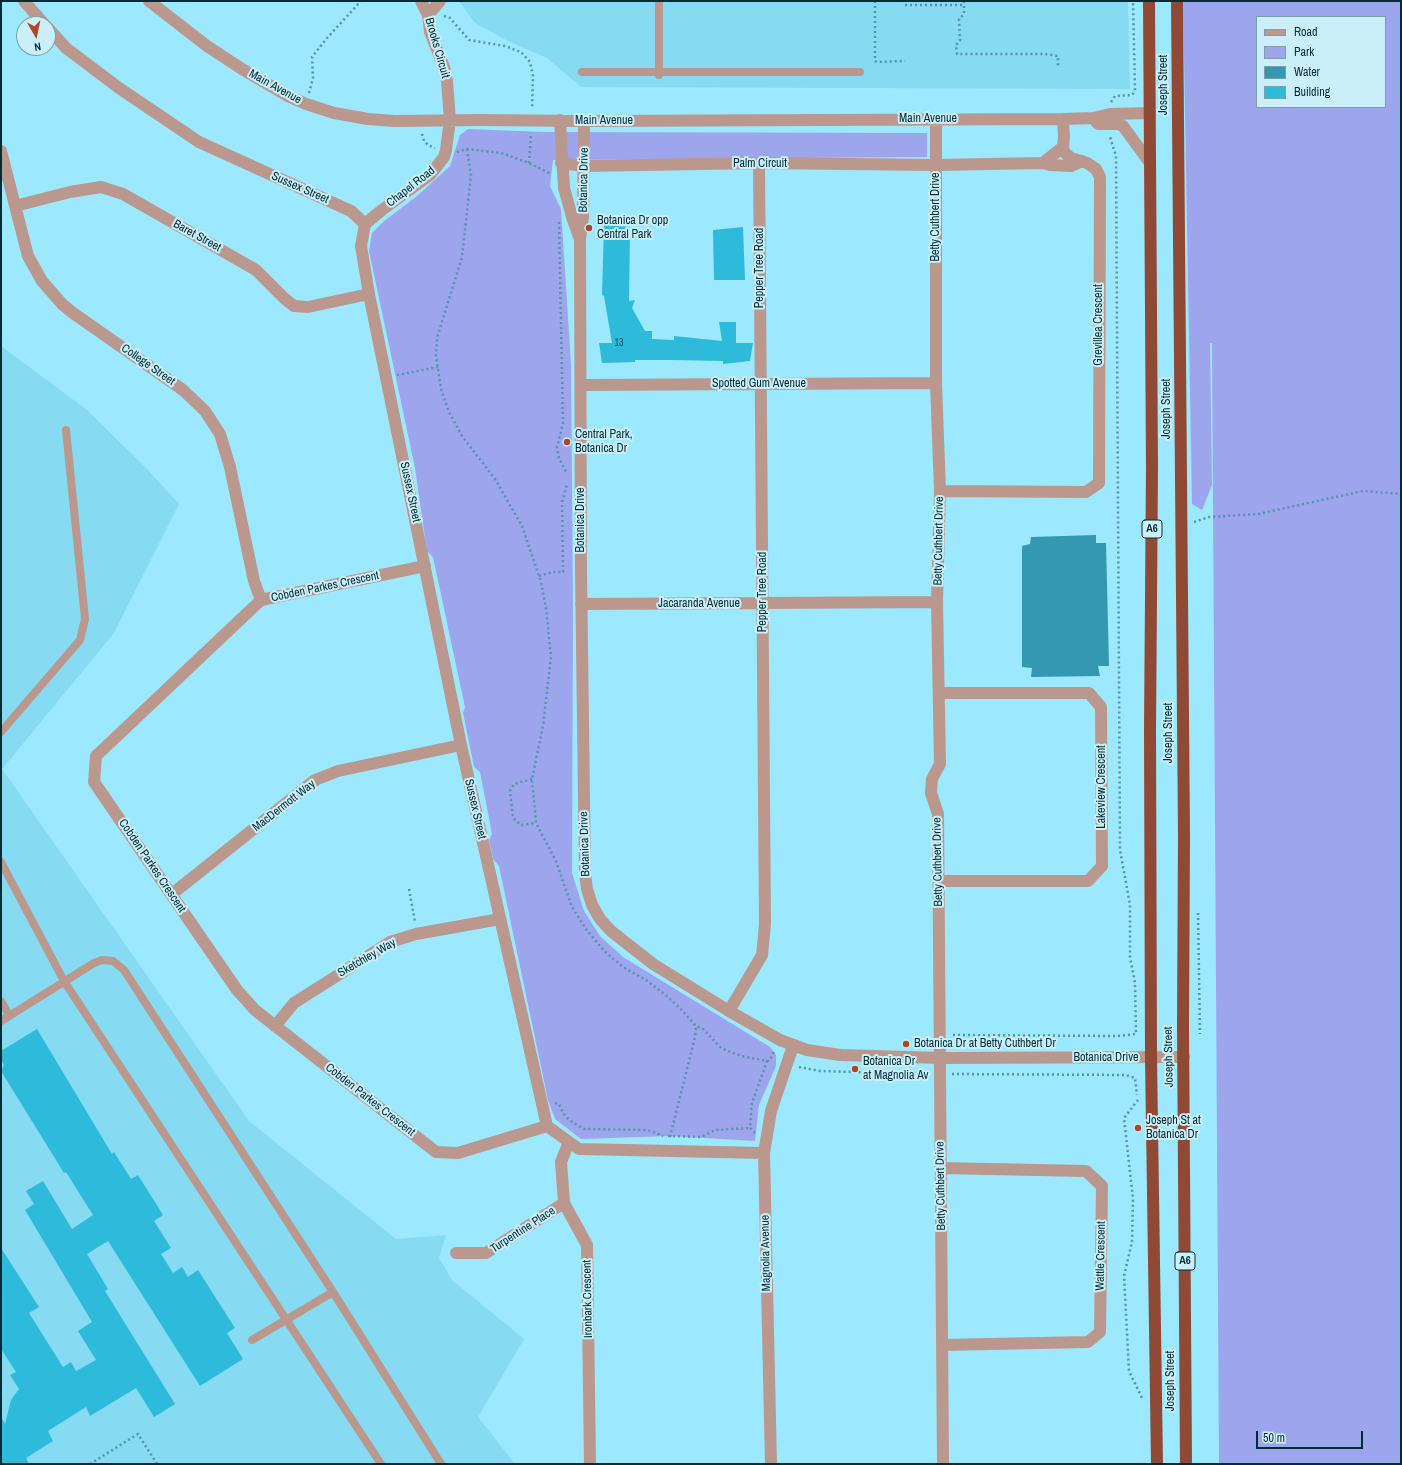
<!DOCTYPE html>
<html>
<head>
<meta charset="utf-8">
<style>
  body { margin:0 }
  #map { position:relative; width:1402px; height:1465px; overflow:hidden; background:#9ce8fe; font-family:"Archivo Narrow",sans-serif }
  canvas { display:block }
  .frame { position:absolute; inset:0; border:2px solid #002c36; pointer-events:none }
  .legend { position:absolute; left:1256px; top:16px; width:130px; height:92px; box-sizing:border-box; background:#cbeff9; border:1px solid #7aa1ab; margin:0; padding:5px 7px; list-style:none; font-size:12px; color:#002c36 }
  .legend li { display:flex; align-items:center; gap:8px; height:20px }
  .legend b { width:20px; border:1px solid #7aa1ab }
  .north { position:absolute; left:16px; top:16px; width:40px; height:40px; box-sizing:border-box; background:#cbeff9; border:1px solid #7aa1ab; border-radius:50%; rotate:171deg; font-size:11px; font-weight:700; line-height:16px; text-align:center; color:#002c36 }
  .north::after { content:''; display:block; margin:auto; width:14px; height:18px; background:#af4726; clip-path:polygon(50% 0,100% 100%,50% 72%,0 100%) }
  .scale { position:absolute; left:1256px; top:1431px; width:107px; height:18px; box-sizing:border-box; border:2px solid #002c36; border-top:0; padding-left:5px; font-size:12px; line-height:14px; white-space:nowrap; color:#002c36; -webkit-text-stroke:3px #cbeff9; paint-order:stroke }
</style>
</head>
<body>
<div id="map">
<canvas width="1402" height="1465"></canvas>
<div class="frame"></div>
<ul class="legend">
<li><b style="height:5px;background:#bb988d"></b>Road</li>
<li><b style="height:11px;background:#9da6ed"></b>Park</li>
<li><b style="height:11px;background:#3498b1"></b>Water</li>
<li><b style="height:11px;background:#2ebadb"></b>Building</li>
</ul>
<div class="north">N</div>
<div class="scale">50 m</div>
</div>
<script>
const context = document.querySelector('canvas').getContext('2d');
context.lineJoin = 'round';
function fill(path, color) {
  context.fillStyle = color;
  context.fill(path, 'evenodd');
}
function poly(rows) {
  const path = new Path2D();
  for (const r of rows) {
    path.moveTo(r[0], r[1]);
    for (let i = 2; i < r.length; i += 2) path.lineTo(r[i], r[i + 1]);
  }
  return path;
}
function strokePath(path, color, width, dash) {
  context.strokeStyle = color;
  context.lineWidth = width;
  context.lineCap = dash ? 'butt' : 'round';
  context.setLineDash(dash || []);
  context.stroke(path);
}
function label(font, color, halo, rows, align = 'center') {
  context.font = font + ' "Archivo Narrow",sans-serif';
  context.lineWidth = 4;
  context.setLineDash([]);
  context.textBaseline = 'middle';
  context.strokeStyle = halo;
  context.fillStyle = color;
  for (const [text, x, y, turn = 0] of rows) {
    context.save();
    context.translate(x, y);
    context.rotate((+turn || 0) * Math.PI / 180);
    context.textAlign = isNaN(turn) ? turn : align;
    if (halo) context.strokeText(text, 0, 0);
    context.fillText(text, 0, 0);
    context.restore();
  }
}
fill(poly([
  [459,1,1128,1,1130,89,581,87,547,58,508,41,475,23],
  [1,346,87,410,145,467,179,504,114,633,2,769,249,1121,396,1239,446,1235,439,1258,452,1280,524,1339,478,1417,515,1464,1,1464]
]), '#86daf1');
fill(poly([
  [1183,1,1401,1,1401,1464,1219,1464,1212,343,1210,343,1212,485,1202,510,1192,504],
  [1257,17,1385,17,1385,107,1257,107],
  [468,129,544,132,927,133,927,157,553,160,550,186,561,209,571,364,573,610,572,873,584,911,600,936,623,957,770,1047,776,1055,776,1066,759,1105,755,1141,670,1136,581,1139,555,1119,548,1100,499,866,493,859,489,840,492,834,480,772,474,767,463,713,465,707,433,557,427,551,415,468,369,251,372,233,383,222,417,196,450,166,460,135]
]), '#9da6ed');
fill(poly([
  [1096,535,1096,543,1106,543,1109,666,1098,666,1100,676,1031,677,1032,668,1022,667,1022,546,1030,544,1031,537]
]), '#3498b1');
fill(poly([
  [604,225,630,227,629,301,635,300,632,308,645,331,652,331,652,339,674,340,674,336,722,341,719,322,736,322,736,343,753,343,750,361,723,364,723,361,672,360,635,360,635,362,602,363,599,343,612,343,604,296,602,295],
  [743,227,745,280,714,280,713,230],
  [37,1029,112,1154,114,1152,131,1179,138,1175,163,1215,154,1221,171,1248,161,1254,173,1273,182,1267,188,1277,198,1270,235,1328,227,1333,243,1359,200,1386,108,1241,87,1254,108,1289,105,1291,175,1404,154,1417,136,1388,90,1416,86,1407,48,1431,53,1441,26,1458,29,1464,1,1464,1,1417,5,1424,11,1400,19,1389,10,1375,16,1372,1,1349,1,1248,39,1307,29,1313,63,1367,71,1362,76,1371,96,1360,78,1331,92,1322,25,1210,34,1204,26,1191,43,1181,72,1229,93,1215,66,1172,64,1173,1,1071,4,1065,1,1059,1,1051]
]), '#2ebadb');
strokePath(poly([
  [875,1,875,61,877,62,905,61],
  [964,1,964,14,959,19,960,40,956,45,957,54,1045,54,1058,56,1058,68],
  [905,5,964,5],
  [444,16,450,18,469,40,505,46,521,52,530,62,533,76,532,108],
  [309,93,313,78,312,57,327,38,361,1],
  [1111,102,1115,96,1132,95,1135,91,1133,1],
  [422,134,424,141,428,145,435,148],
  [467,149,471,175,462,257,437,338,436,356,441,389,449,412,462,436,495,479,522,526,541,582,546,608,551,657,543,726,532,779,536,823,556,861,572,907,586,929,604,951,623,967,646,980,663,993,679,1007,696,1026,703,1029,721,1048,741,1056,767,1061,770,1060,774,1051],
  [457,152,467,149,501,153,529,163,551,174],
  [529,163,531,133],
  [559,222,563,423,557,447,559,458,567,474],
  [397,375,438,367],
  [1194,522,1209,517,1258,514,1363,491,1401,494],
  [563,572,562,502,567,485],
  [539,576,552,572,564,572],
  [532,779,514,784,510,791,513,818,521,825,536,823],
  [409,889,415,922],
  [1198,913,1200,1034],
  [953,1035,1118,1036,1136,1034,1135,983,1130,957,1130,905,1120,850,1116,156,1110,137],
  [799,1067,820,1071,927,1074],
  [952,1074,1126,1075,1135,1078,1137,1095],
  [1138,1100,1124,1118,1133,1199,1132,1242,1124,1276,1129,1371,1142,1398],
  [555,1103,559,1104,563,1113,569,1120,584,1129,648,1130,663,1136],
  [755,1133,750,1128,752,1103,767,1061],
  [668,1136,701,1137,715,1130,750,1128],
  [670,1137,695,1037,696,1026],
  [90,1464,138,1434,157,1464]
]), '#5693a4', 2.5, [2, 3]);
strokePath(poly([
  [659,1,659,75],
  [582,72,860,72],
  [1,732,80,640,85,619,66,430],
  [1,862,64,981,381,1464],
  [1,1001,9,1015],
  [1,1021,94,963,102,960,113,961,124,970,333,1292,441,1464],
  [252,1340,333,1292]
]), '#bb988d', 8);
strokePath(poly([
  [24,1,44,24],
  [149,1,207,46,242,69,288,96,306,104,334,113,368,119,395,121,479,120,584,121,1063,119,1093,118,1110,114,1150,113],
  [428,15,440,1],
  [48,28,66,48,119,88,199,142,351,211,365,224],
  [1093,118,1098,124,1118,124,1123,126,1150,163],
  [936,119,936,383,940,491,937,602,940,764,932,779,931,793,938,814,943,1464],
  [560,120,564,188,572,217,579,237],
  [584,121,583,217,580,239,581,572,585,874,587,889,592,905,600,919,611,931,653,964,729,1011,780,1040,807,1050,840,1055,940,1058,1184,1057],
  [1,151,28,256,42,281,62,304,73,313,183,390,205,411,220,434,230,467,254,581,261,600],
  [561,163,584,166,759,163,936,165,1043,163,1050,165,1071,166,1082,161],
  [1043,163,1063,147],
  [15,206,70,192,101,187,123,194,256,270,284,298,294,306,308,307,369,294],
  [365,224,361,246,369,294,461,745,547,1126],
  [365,224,382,210,430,175,444,157,446,150,450,120,447,81,444,67,430,32,428,15,421,1],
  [581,385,936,383],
  [940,491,1086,492,1099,483,1100,177,1096,169,1087,163,1071,158,1064,152,1063,147,1064,137,1063,119],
  [425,566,261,600,96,756,94,782,237,990,255,1010,436,1152,458,1153,547,1126],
  [581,604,937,602],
  [939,693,1089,693,1101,707,1102,866,1088,881,939,881],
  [172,894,315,780,338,771,461,745],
  [729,1011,762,955,765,924,759,163],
  [275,1026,294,1003,390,942,416,934,500,919],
  [547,1126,579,1149,764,1153],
  [569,1142,561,1162,564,1203,587,1245,590,1464],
  [940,1168,1086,1171,1102,1186,1100,1332,1088,1342,942,1345],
  [456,1253,486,1253,564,1203],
  [771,1464,764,1153,771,1111,793,1046]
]), '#bb988d', 12);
strokePath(poly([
  [1149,1,1152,468,1150,729,1151,1058,1157,1464],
  [1177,1,1184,836,1183,1026,1186,1464]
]), '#8f4934', 12);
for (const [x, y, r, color] of [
  [589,228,4,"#af4726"],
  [567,442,4,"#af4726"],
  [906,1044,4,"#af4726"],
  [855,1069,4,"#af4726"],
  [1138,1128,4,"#af4726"]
]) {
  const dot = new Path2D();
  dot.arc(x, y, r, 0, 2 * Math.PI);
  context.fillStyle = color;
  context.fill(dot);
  strokePath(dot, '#cbeff9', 1.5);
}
label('10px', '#0c505f', null, [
  ["13",619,343]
]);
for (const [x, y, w] of [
  [1152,529,20],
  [1185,1261,20]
]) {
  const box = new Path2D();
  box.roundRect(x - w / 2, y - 9, w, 18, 3);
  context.fillStyle = '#cbeff9';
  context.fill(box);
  strokePath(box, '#002c36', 1);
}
label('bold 11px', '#002c36', null, [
  ["A6",1152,529],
  ["A6",1185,1261]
]);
label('12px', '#002c36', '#cbeff9', [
  ["Brooks Circuit",437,48,74],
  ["Joseph Street",1164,85,-90],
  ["Main Avenue",275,87,29],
  ["Main Avenue",928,119],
  ["Main Avenue",604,121],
  ["Palm Circuit",760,164],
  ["Botanica Drive",584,180,-89],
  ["Chapel Road",411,187,-38],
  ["Sussex Street",300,188,24],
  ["Betty Cuthbert Drive",936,217,-90],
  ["Baret Street",197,236,29],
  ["Pepper Tree Road",760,268,-90],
  ["Grevillea Crescent",1099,325,-90],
  ["College Street",148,365,35],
  ["Spotted Gum Avenue",759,384],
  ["Joseph Street",1167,409,-90],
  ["Sussex Street",410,492,78],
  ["Botanica Drive",581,520,-90],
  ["Betty Cuthbert Drive",939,541,-89],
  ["Cobden Parkes Crescent",325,587,-12],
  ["Pepper Tree Road",763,592,-90],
  ["Jacaranda Avenue",699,604],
  ["Joseph Street",1169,733,-90],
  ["Lakeview Crescent",1102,787,-90],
  ["MacDermott Way",284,806,-38],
  ["Sussex Street",475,809,77],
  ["Botanica Drive",585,844,-92],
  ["Betty Cuthbert Drive",938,862,-91],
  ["Cobden Parkes Crescent",152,866,56],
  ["Sketchley Way",367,958,-30],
  ["Joseph Street",1169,1057,-91],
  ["Botanica Drive",1106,1058],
  ["Cobden Parkes Crescent",370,1100,38],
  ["Betty Cuthbert Drive",941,1186,-91],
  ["Turpentine Place",523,1230,-33],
  ["Magnolia Avenue",766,1253,-91],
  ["Wattle Crescent",1101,1256,-89],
  ["Ironbark Crescent",588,1299,-91],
  ["Joseph Street",1171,1381,-90]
]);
label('12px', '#002c36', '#cbeff9', [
  ["Botanica Dr opp",597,221],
  ["Central Park",597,235],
  ["Central Park,",575,435],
  ["Botanica Dr",575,449],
  ["Botanica Dr at Betty Cuthbert Dr",914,1044],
  ["Botanica Dr",863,1062],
  ["at Magnolia Av",863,1076],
  ["Joseph St at",1146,1121],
  ["Botanica Dr",1146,1135]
], 'left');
</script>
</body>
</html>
